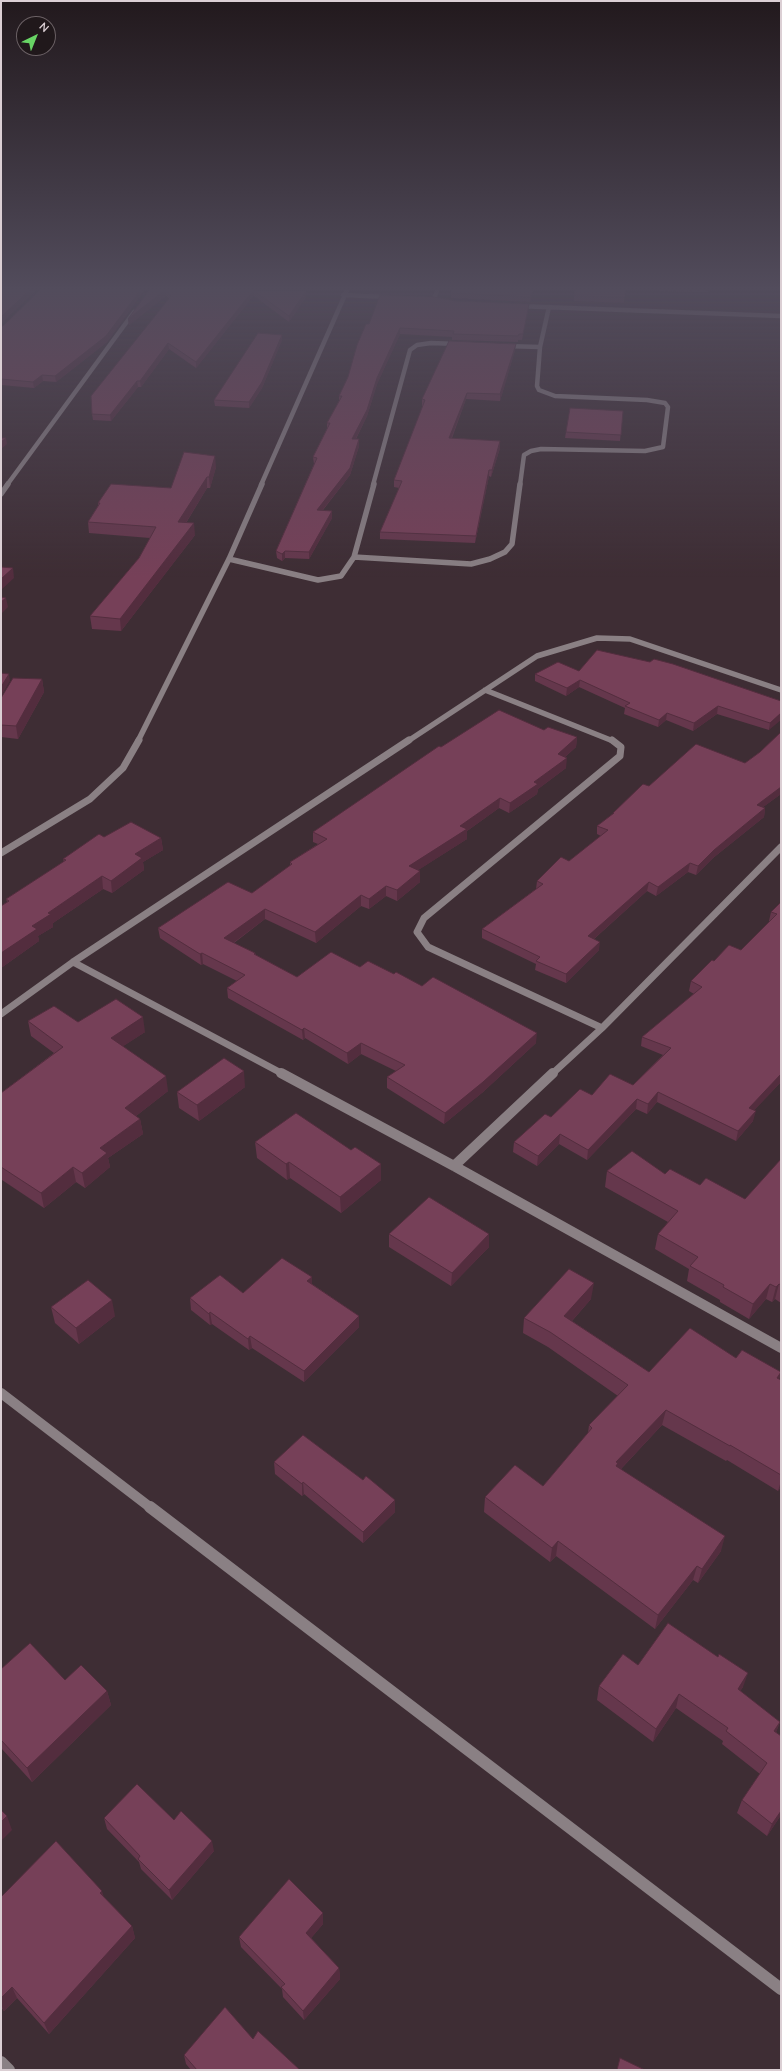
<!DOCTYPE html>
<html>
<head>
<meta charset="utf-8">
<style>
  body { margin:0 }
  #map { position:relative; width:782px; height:2071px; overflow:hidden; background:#3e2d34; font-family:"Nunito Sans",sans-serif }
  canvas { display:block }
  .frame { position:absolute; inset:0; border:2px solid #dbcfd4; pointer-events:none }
  .north { position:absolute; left:16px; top:16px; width:40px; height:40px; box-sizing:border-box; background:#20181b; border:1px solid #6b6165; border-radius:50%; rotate:43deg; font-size:11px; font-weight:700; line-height:16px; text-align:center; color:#dbcfd4 }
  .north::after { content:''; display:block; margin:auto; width:14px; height:18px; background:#68d465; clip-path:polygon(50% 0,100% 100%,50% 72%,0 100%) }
</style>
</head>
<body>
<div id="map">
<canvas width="782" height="2071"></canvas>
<div class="frame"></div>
<div class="north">N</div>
</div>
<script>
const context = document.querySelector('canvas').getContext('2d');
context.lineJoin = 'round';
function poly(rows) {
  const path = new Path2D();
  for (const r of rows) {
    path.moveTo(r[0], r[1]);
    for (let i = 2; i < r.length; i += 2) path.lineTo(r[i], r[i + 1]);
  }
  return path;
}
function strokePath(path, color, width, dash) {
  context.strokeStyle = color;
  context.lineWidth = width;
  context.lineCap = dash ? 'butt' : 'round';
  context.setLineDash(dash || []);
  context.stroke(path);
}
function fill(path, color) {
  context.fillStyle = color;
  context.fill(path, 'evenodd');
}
strokePath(poly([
  [343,295,388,297],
  [434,299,438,288],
  [517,306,781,316],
  [505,346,540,347,549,307],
  [7,485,134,312],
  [261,485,348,288],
  [373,485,410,350,417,345,431,343,458,344],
  [520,485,524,455,531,451,541,449,645,451,663,447,668,407,665,403,647,400,555,396,539,390,537,386,540,347]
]), '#8a8084', 4.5);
strokePath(poly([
  [1,494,8,484],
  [354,557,471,564,490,559,505,552,512,544,520,484],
  [229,559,318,580,341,576,354,557,374,484],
  [485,690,613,741],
  [138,741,229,559,262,484],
  [408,741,537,656,597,638,630,639,781,690]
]), '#8a8084', 5.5);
strokePath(poly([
  [1,853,90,799,123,768,139,740],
  [73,962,283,1074],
  [1,1014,73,962,409,740],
  [602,1028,428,947,417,932,424,918,620,756,621,747,612,740],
  [552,1074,602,1028,781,847]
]), '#8a8084', 7);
strokePath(poly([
  [281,1073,454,1166,781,1348],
  [454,1166,553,1073],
  [1,1393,151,1508]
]), '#8a8084', 10);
strokePath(poly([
  [150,1507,781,1989],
  [1,2062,9,2070]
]), '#8a8084', 12);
fill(poly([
  [42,288,146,288,107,342,56,382,43,381,34,388,1,385,1,326,3,326],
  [151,288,260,288,257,291,306,291,306,297,289,322,254,296,254,295,196,368,169,349,141,387,138,387,111,421,93,420,92,414,169,299,166,296,129,325,128,319],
  [533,288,530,302,451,298,451,293],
  [574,288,625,288,624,303,574,301],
  [660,288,708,288,708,292,660,291],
  [456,301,529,304,528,310,522,340,518,340,518,342,452,340,452,337,400,334,377,384,367,416,356,439,359,439,359,446,350,475,323,510,332,518,309,559,285,558,282,561,277,558,276,551,314,464,313,457,327,429,327,423,339,401,339,396,348,377,369,324],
  [282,335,282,340,262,388,249,408,215,406,214,400],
  [515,350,500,401,466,399,452,438,500,441,500,448,491,477,489,476,475,543,380,539,380,532,399,488,394,487,394,480,423,406,422,406,422,399],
  [623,411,620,441,565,438,566,432],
  [216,467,210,488,207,488,186,523,195,535,121,631,92,629,90,616,139,558,150,538,89,533,88,522,98,506,98,503,171,488],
  [579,671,781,701,769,730,717,714,693,731,666,720,658,727,624,714,625,708,579,687,566,696,535,681,535,674],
  [42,679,44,692,18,739,1,737,1,698],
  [544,730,577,737,576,747,565,757,566,768,538,789,537,794,509,813,499,808,467,831,467,839,418,870,420,882,397,901,386,896,369,909,361,906,316,943,265,919,234,943,255,953,256,955,297,977,360,967,394,974,422,986,536,1043,483,1092,444,1124,387,1088,387,1077,396,1071,361,1054,348,1064,305,1038,303,1040,228,998,227,988,237,981,203,964,201,965,160,938,158,928,252,893,290,866,290,862,318,844,313,842,313,832,441,747],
  [781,732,781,794,763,807,765,808,764,817,713,858,696,875,688,872,656,896,647,891,594,939,599,950,566,983,535,970,536,964,482,938,482,929,536,889,537,881,569,861,601,836,597,834,597,826,613,815,613,813,649,786,745,763,760,752],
  [104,837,161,838,163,850,143,862,144,870,112,893,103,889,53,923,53,927,38,936,39,941,1,968,1,906,7,902,6,899,64,862,63,859],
  [781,902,781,1082,754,1110,753,1121,736,1141,657,1102,647,1114,636,1109,587,1160,559,1144,537,1166,513,1152,514,1142,551,1117,592,1095,633,1085,663,1055,641,1046,642,1037,694,994,689,991,691,981,714,961,741,950,770,921,769,921,771,912],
  [28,1021,78,1022,145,1032,123,1046,168,1091,136,1116,140,1119,143,1134,108,1158,110,1167,85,1188,76,1182,44,1208,2,1180,1,1181,1,1093,54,1053,31,1036],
  [245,1087,199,1121,179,1108,177,1092],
  [255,1142,351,1150,381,1164,381,1180,341,1213,290,1178,287,1180,257,1158],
  [781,1158,781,1303,775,1299,772,1302,766,1299,749,1319,720,1302,720,1300,687,1281,689,1269,655,1249,658,1234,668,1222,605,1187,607,1171,700,1185,745,1199,781,1160],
  [389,1234,489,1234,489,1247,451,1286,389,1247],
  [312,1277,312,1284,359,1316,359,1327,304,1382,252,1348,249,1350,212,1324,210,1325,191,1310,190,1298,243,1293],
  [591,1299,572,1321,649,1372,736,1358,781,1372,779,1379,781,1380,781,1487,778,1491,727,1460,726,1461,662,1425,621,1469,721,1551,698,1583,693,1580,655,1629,556,1556,550,1562,484,1512,485,1497,543,1486,588,1433,589,1425,618,1396,548,1347,523,1333,524,1318],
  [51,1307,115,1316,79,1344,55,1323],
  [274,1462,363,1480,395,1500,395,1512,363,1543,304,1494,302,1496,275,1474],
  [638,1665,743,1687,740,1691,780,1722,776,1732,781,1736,781,1815,767,1836,737,1813,742,1800,760,1774,722,1744,723,1741,676,1708,653,1742,597,1700,599,1686],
  [1,1669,65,1680,107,1691,111,1705,32,1782,1,1748],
  [104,1818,174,1820,214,1851,172,1900,141,1869,139,1862,107,1829],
  [1,1897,104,1897,132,1926,135,1938,49,2034,17,1998,4,2011,1,2007],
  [323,1924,311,1938,339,1968,340,1979,304,2020,283,1997,282,1989,241,1947,239,1937],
  [253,2039,300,2070,191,2070,186,2064,184,2055]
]), '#65374c');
fill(poly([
  [32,288,39,288,1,324,1,317],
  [142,288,146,288,107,342,56,382,55,376],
  [255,288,260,288,256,293,254,291,254,295,196,368,196,362],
  [532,288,533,288,530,302,530,297],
  [165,290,166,296,129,325,128,319],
  [306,291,306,297,289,322,289,316],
  [400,328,400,334,377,384,367,416,352,446,352,439,377,378],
  [282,335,282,340,262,388,249,408,249,402],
  [168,343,169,349,141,387,140,381],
  [516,344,515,350,500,401,500,394],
  [42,375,43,381,34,388,33,382],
  [137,381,138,387,111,421,110,415],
  [467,393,466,399,449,444,449,438],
  [6,438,7,444,1,449,1,442],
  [359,439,359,446,350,475,317,517,317,510],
  [500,441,500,448,491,477,492,470],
  [215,456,216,467,210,488,209,477],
  [489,470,489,476,475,543,476,536],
  [207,477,207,488,179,534,178,522],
  [332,511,332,518,309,559,309,552],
  [194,523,195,535,121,631,120,619],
  [285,551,285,558,282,561,282,554],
  [13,568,14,578,1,590,1,579],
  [6,598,8,607,1,614,1,602],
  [9,674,10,681,1,696,1,687],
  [42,679,44,692,18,739,16,726],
  [580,680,579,687,566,696,567,688],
  [718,706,717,714,693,731,694,723],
  [667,713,666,720,658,727,659,720],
  [781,713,781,720,769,730,770,723],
  [577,737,576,747,557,764,558,754],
  [567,758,566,768,538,789,537,794,509,813,510,803,534,782],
  [781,787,781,794,755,813,757,805],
  [500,798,499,808,467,831,467,839,409,876,409,866,460,826],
  [765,808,764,817,713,858,696,875,698,866,714,850],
  [161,838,163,850,143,862,144,870,112,893,111,881,135,854],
  [690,863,688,872,656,896,658,887],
  [420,871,420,882,397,901,397,890],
  [102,876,103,889,53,923,53,927,38,936,39,941,1,968,1,953,48,913],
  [649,882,647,891,587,945,588,936],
  [386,886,386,896,369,909,369,899],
  [361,895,361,906,316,943,315,932],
  [265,909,265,919,225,949,224,938],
  [600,942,599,950,566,983,566,974],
  [202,953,203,964,201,965,200,954],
  [143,1017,145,1032,113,1053,111,1038],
  [304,1028,305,1038,303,1040,302,1030],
  [537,1033,536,1043,483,1092,444,1124,445,1113],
  [361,1043,361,1054,348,1064,347,1053],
  [244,1071,245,1087,199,1121,197,1105],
  [781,1074,781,1082,747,1118,749,1108],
  [166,1076,168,1091,127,1123,125,1108],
  [658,1092,657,1102,647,1114,648,1104],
  [637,1099,636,1109,587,1160,588,1150],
  [756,1111,753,1121,736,1141,738,1131],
  [140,1119,143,1134,108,1158,110,1167,85,1188,82,1173,100,1148],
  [560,1134,559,1144,537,1166,538,1156],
  [289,1162,290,1178,287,1180,286,1164],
  [381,1164,381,1180,341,1213,340,1197],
  [73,1167,76,1182,44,1208,41,1193],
  [489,1234,489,1247,451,1286,452,1273],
  [312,1277,312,1289,307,1281],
  [594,1283,591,1299,563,1331,564,1316],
  [770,1284,766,1299,749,1319,753,1304],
  [779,1284,775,1299,772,1302,776,1287],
  [112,1300,115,1316,79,1344,76,1328],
  [210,1312,212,1324,210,1325,209,1314],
  [359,1316,359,1327,304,1382,304,1371],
  [250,1336,252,1348,249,1350,248,1339],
  [781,1372,777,1387,777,1378],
  [666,1410,662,1425,616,1474,616,1462],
  [781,1481,781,1487,778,1491],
  [303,1482,304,1494,302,1496,302,1484],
  [395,1500,395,1512,363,1543,363,1532],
  [725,1536,721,1551,698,1583,702,1569],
  [558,1541,556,1556,550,1562,552,1548],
  [697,1566,693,1580,655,1629,658,1615],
  [748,1673,743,1687,733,1702,738,1689],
  [107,1691,111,1705,32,1782,27,1768],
  [679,1694,676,1708,653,1742,656,1729],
  [780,1722,775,1735,774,1731],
  [781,1811,781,1815,767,1836,772,1824],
  [7,1816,12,1830,1,1841,1,1822],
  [212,1841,214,1851,172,1900,169,1890],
  [102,1891,106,1903,100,1893],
  [323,1913,323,1924,307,1943,306,1933],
  [132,1926,135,1938,49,2034,44,2023],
  [339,1968,340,1979,304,2020,303,2011],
  [12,1987,17,1998,4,2011,1,2005,1,1998]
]), '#532d3e');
const building = poly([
  [1,288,32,288,1,317,1,288],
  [42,288,142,288,106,336,55,376,42,375,33,382,1,379,1,326,3,326,42,288],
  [151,288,255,288,196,362,168,343,140,381,137,381,110,415,92,414,91,396,171,296,165,290,128,319,151,288],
  [453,288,532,288,530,297,451,293,453,288],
  [575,288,625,288,625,297,575,296,575,288],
  [254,291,306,291,289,316,254,291],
  [380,295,434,297,456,301,529,304,523,334,519,334,518,336,453,334,454,331,400,328,377,378,367,410,352,439,359,439,350,468,317,510,332,511,309,552,285,551,282,554,276,551,317,458,313,457,330,423,327,423,342,396,339,396,348,377,357,345,366,324,369,324,380,295],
  [258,333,282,335,262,382,249,402,214,400,258,333],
  [449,341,516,344,500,394,467,393,449,438,500,441,492,470,489,470,476,536,380,532,402,481,394,480,425,400,422,399,449,341],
  [570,408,623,411,621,435,566,432,570,408],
  [1,438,6,438,1,442,1,438],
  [184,452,215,456,209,477,207,477,178,522,194,523,120,619,90,616,139,558,156,527,88,522,100,503,98,503,111,484,171,488,184,452],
  [1,567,13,568,1,579,1,567],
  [1,597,6,598,1,602,1,597],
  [597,650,650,662,654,659,673,664,781,701,781,713,770,723,718,706,694,723,667,713,659,720,625,706,630,703,580,680,567,688,535,674,558,662,579,671,597,650],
  [1,673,9,674,1,687,1,673],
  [13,678,42,679,16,726,1,725,1,698,13,678],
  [499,710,544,730,548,727,577,737,558,754,567,758,534,782,538,784,510,803,500,798,460,826,467,829,409,866,420,871,397,890,386,886,369,899,361,895,315,932,265,909,224,938,255,953,254,954,297,977,331,952,360,967,368,961,394,974,396,972,422,986,433,977,537,1033,483,1082,445,1113,387,1077,405,1065,361,1043,347,1053,304,1028,302,1030,227,988,245,975,202,953,200,954,158,928,228,882,252,893,292,864,290,862,327,839,313,832,439,746,441,747,499,710],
  [781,732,781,787,757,805,765,808,714,850,698,866,690,863,658,887,649,882,588,936,600,942,566,974,536,961,540,957,482,929,543,884,537,881,561,857,569,861,608,830,597,826,614,813,613,813,643,784,649,786,696,744,745,763,760,752,781,732],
  [131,822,161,838,135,854,142,858,111,881,102,876,48,913,51,914,32,926,37,929,1,953,1,906,9,901,6,899,66,860,63,859,99,834,104,837,131,822],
  [781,902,781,1074,749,1108,756,1111,738,1131,658,1092,648,1104,637,1099,588,1150,560,1134,538,1156,514,1142,545,1114,551,1117,580,1089,592,1095,610,1074,633,1085,671,1048,642,1037,702,987,691,981,712,960,714,961,729,945,741,950,777,914,771,912,781,902],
  [116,999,143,1017,111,1038,166,1076,125,1108,140,1119,100,1148,107,1153,82,1173,73,1167,41,1193,1,1167,1,1093,63,1047,28,1021,54,1006,78,1022,116,999],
  [224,1058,244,1071,197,1105,177,1092,224,1058],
  [296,1113,351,1150,355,1147,381,1164,340,1197,289,1162,286,1164,255,1142,296,1113],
  [632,1151,665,1174,670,1169,700,1185,706,1178,745,1199,781,1159,781,1285,779,1284,776,1287,770,1284,753,1304,723,1287,724,1285,690,1266,698,1257,658,1234,678,1211,607,1171,632,1151],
  [429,1197,489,1234,452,1273,389,1234,429,1197],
  [282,1258,312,1277,307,1281,359,1316,304,1371,250,1336,248,1339,210,1312,209,1314,190,1298,220,1275,243,1293,282,1258],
  [569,1269,594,1283,564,1316,649,1372,690,1328,736,1358,742,1350,781,1372,777,1378,781,1380,781,1475,730,1445,730,1446,666,1410,616,1462,618,1463,616,1466,725,1536,702,1569,697,1566,658,1615,558,1541,552,1548,485,1497,515,1465,543,1486,592,1428,589,1425,628,1385,550,1332,524,1318,569,1269],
  [88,1280,112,1300,76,1328,51,1307,88,1280],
  [303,1435,363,1480,366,1476,395,1500,363,1532,303,1482,302,1484,274,1462,303,1435],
  [668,1623,718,1657,719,1654,748,1673,738,1689,780,1722,774,1731,781,1736,781,1811,772,1824,742,1800,767,1763,726,1731,728,1728,679,1694,656,1729,599,1686,623,1654,638,1665,668,1623],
  [30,1643,65,1680,81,1665,107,1691,27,1768,1,1740,1,1669,30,1643],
  [137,1784,174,1820,181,1811,212,1841,169,1890,138,1859,140,1856,104,1818,137,1784],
  [1,1810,7,1816,1,1822,1,1810],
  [56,1841,102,1891,100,1893,132,1926,44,2023,12,1987,1,1998,1,1897,56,1841],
  [289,1879,323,1913,306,1933,339,1968,303,2011,281,1987,285,1984,239,1937,289,1879],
  [225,2007,253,2039,258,2031,300,2070,197,2070,184,2055,225,2007],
  [620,2058,645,2070,617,2070,620,2058]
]);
fill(building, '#764058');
strokePath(building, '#532d3e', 1);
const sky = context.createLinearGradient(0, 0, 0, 578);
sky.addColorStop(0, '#22191d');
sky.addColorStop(0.5, '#524c5c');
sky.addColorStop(1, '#524c5c00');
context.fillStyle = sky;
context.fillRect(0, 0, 782, 578);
</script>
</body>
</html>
